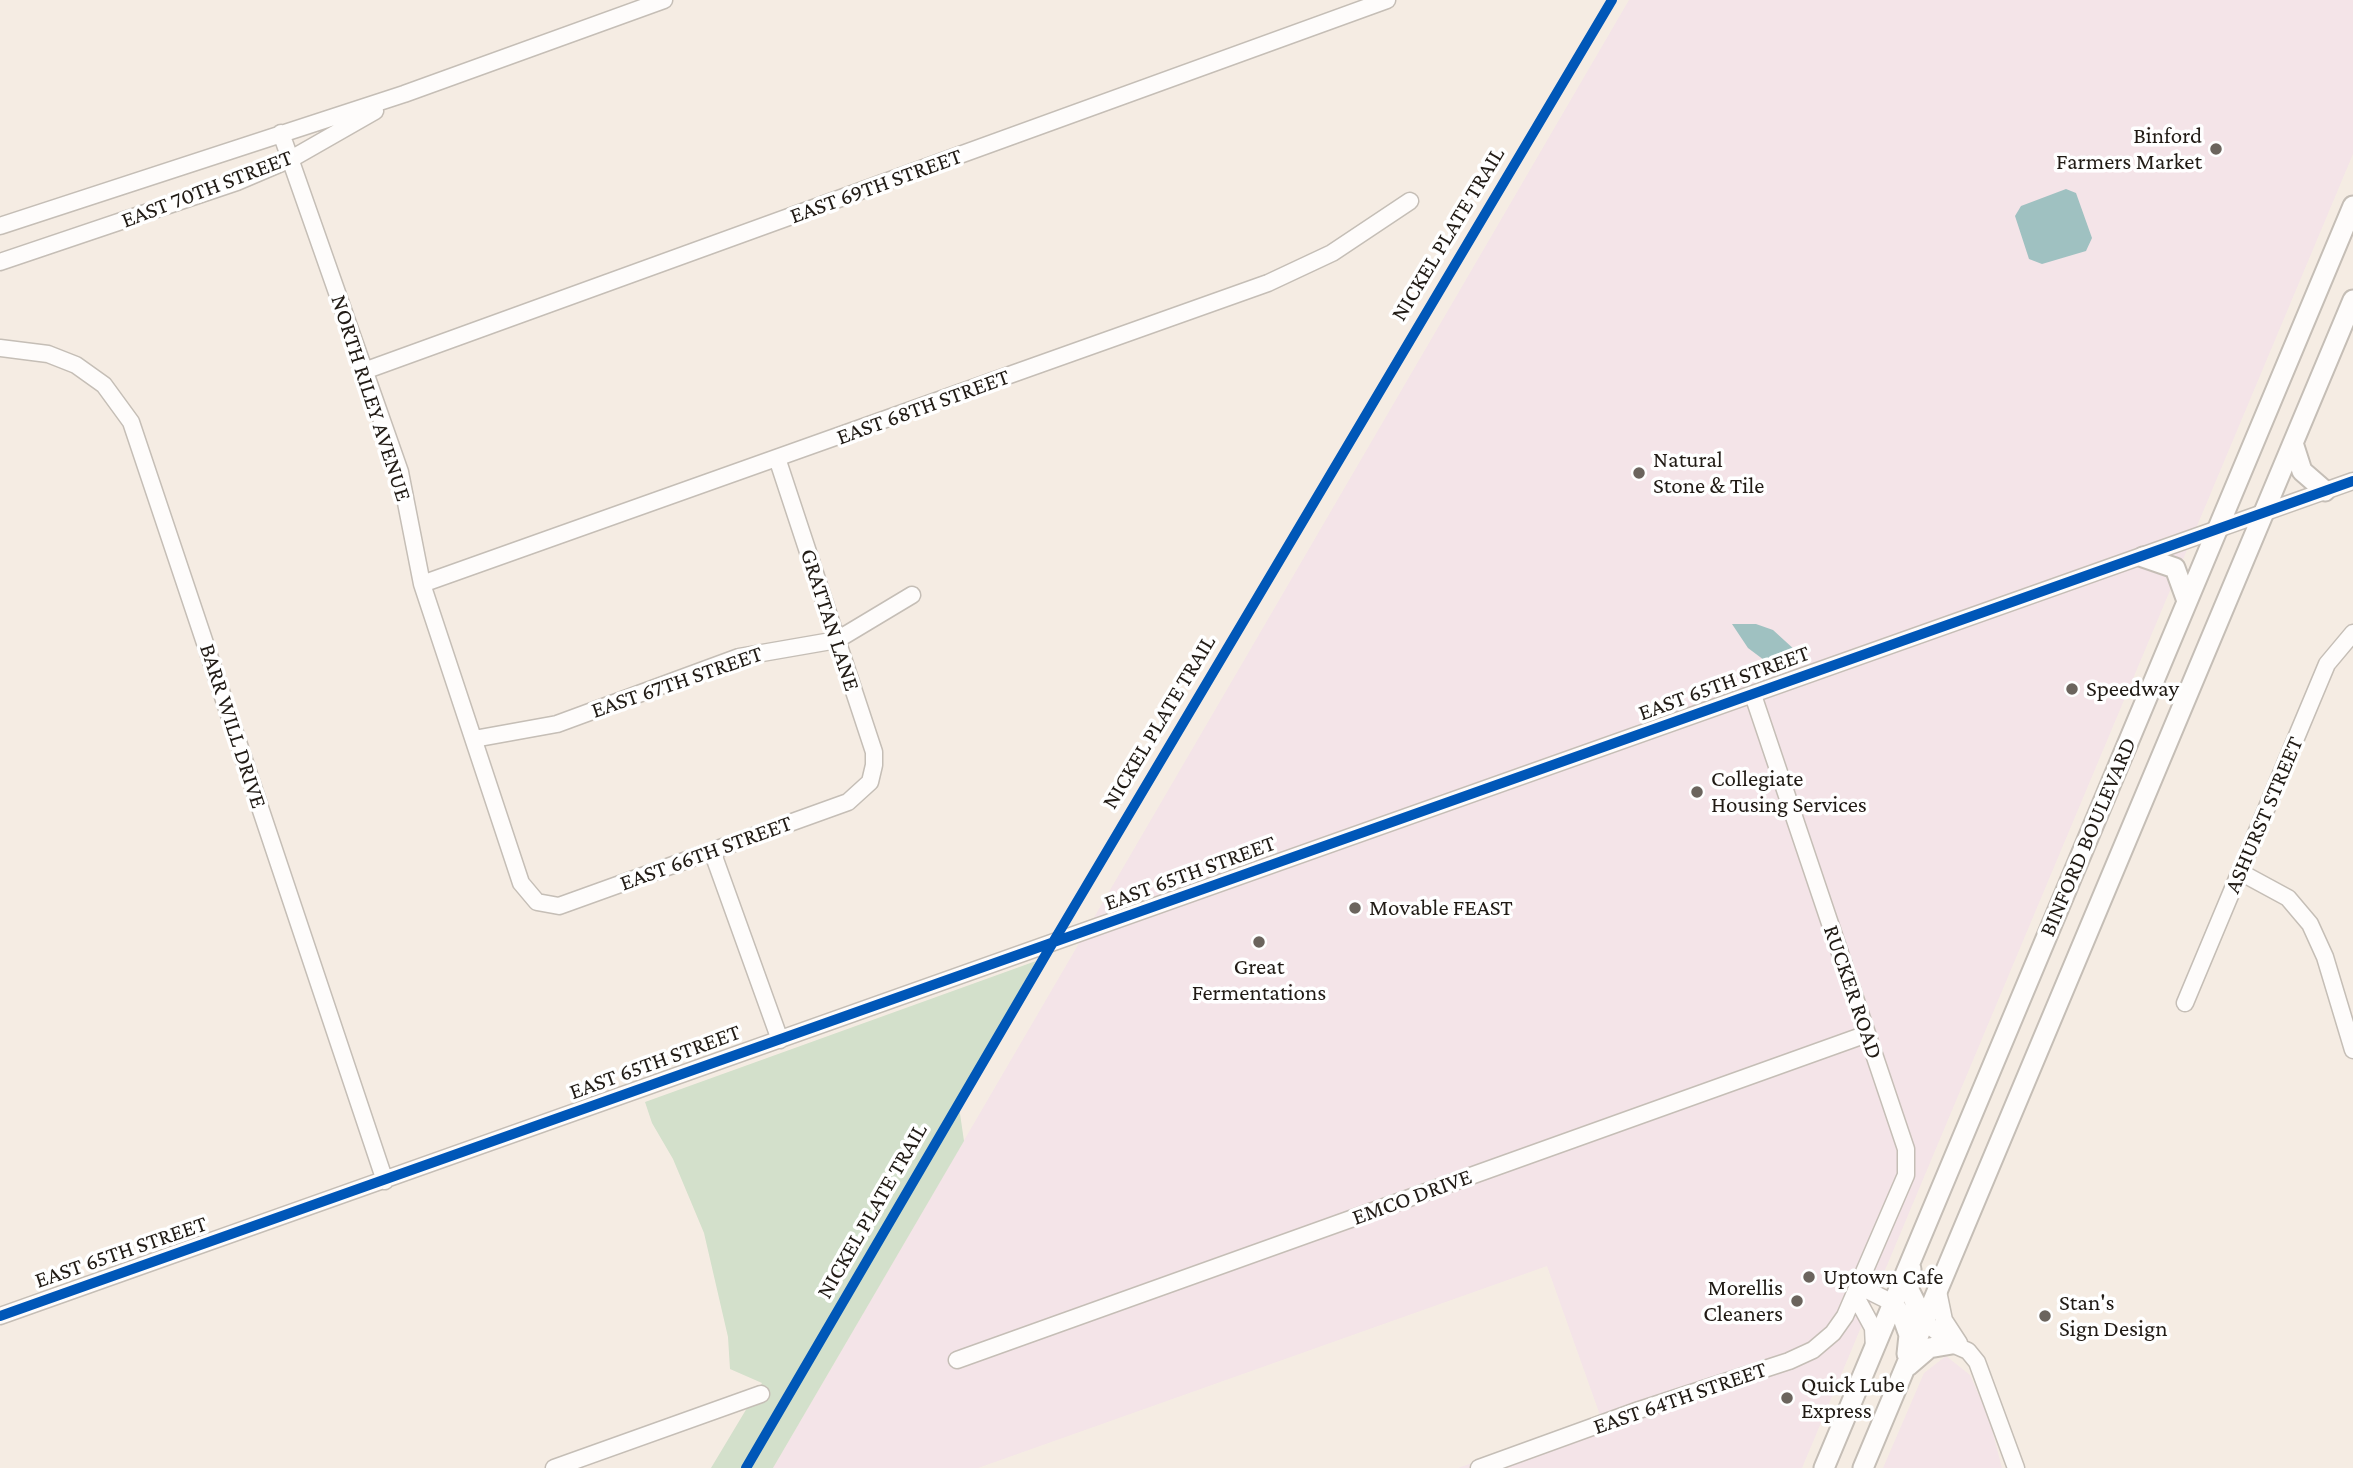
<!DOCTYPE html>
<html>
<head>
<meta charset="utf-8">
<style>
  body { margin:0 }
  canvas { display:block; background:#f5ece3 }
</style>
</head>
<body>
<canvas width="2353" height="1468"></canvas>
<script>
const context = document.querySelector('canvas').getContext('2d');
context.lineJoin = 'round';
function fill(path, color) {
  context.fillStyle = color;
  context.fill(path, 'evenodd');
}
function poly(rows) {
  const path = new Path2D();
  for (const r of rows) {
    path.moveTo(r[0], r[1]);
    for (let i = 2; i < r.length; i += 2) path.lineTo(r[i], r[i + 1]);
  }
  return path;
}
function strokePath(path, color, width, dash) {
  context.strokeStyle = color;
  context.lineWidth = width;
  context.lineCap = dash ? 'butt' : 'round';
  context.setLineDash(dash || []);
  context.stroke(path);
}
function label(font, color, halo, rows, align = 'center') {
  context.font = font + ' "Crimson Pro",serif';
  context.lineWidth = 7;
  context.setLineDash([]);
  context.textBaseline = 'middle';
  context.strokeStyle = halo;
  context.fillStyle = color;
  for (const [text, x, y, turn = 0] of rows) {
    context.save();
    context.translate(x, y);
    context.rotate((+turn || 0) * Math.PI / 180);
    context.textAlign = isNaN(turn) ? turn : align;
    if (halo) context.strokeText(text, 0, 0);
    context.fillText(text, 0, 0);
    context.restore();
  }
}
fill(poly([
  [1629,0,2353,0,2353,154,1802,1468,1458,1468,1601,1418,1547,1266,978,1468,773,1468],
  [1946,1356,1970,1375,1989,1418,2002,1468,1883,1468,1924,1373]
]), '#f4e4e8');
fill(poly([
  [1036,961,958,1100,964,1141,773,1468,711,1468,762,1383,730,1369,728,1337,704,1233,673,1159,652,1123,645,1102]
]), '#d3e0cb');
fill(poly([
  [2066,189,2076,193,2092,238,2086,251,2042,264,2029,259,2015,216,2021,206],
  [1732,624,1756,624,1773,630,1796,651,1793,659,1786,664,1768,663,1748,648]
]), '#9fc1c1');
const minor = poly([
  [281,133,400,472,422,584,521,883,537,902,559,906,848,802,870,782,874,765,874,752,777,458],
  [0,226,404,94,664,0],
  [0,262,237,182,291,159,375,111],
  [0,348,48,354,76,365,104,385,131,422,385,1181],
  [364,371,1387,0],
  [422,584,1268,283,1332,253,1410,201],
  [474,739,557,724,739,657,837,640,912,595],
  [712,851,780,1040],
  [2240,872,2288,898,2310,924,2325,957,2353,1050],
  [2185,1003,2327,664,2353,633],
  [1859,1286,1893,1303],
  [1938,1291,1944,1320,1959,1343],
  [1855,1295,1873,1328,1874,1348],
  [0,1316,2353,481],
  [1925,1322,1952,1344,1968,1351,1977,1362,2016,1468],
  [957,1360,1867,1034],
  [554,1468,761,1394],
  [1479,1468,1639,1410,1789,1361,1813,1350,1833,1333,1845,1316,1906,1175,1906,1149,1753,695]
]);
const major = poly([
  [2293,443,2302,471,2325,491],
  [2143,557,2175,568,2187,601],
  [1911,1269,1909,1290,1925,1322],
  [1893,1303,1903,1318,1909,1335,1907,1354],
  [1908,1366,1929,1348,1952,1344],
  [1824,1468,2353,206],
  [1863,1468,2353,300]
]);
strokePath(minor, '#c5beb6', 19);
strokePath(major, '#c5beb6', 23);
strokePath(minor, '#fefcfb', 16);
strokePath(major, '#fefcfb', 19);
strokePath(poly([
  [0,1316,2353,481],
  [746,1468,1052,944,1612,0]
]), '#0057b8', 10);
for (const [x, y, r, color] of [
  [2216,149,7,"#6b645d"],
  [1639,473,7,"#6b645d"],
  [2072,689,7,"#6b645d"],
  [1697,792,7,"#6b645d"],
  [1355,908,7,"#6b645d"],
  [1259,942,7,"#6b645d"],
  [1809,1277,7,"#6b645d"],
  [1797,1301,7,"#6b645d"],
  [2045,1316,7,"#6b645d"],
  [1787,1398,7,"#6b645d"]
]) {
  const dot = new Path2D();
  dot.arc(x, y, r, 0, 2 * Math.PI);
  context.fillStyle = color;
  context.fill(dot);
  strokePath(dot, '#fff', 2.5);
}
label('23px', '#211b15', '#fff', [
  ["Binford",2202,136,"right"],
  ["Farmers Market",2202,162,"right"],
  ["Natural",1653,460],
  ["Stone & Tile",1653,486],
  ["Speedway",2086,689],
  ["Collegiate",1711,779],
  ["Housing Services",1711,805],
  ["Movable FEAST",1369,908],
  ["Great",1259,967,"center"],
  ["Fermentations",1259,993,"center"],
  ["Uptown Cafe",1823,1277],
  ["Morellis",1783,1288,"right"],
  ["Cleaners",1783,1314,"right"],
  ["Stan's",2059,1303],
  ["Sign Design",2059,1329],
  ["Quick Lube",1801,1385],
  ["Express",1801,1411]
], 'left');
label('23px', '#211b15', '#fff', [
  ["EAST 69TH STREET",876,186,-20],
  ["EAST 70TH STREET",207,189,-21],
  ["NICKEL PLATE TRAIL",1448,234,-59],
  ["NORTH RILEY AVENUE",371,398,72],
  ["EAST 68TH STREET",923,407,-20],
  ["GRATTAN LANE",830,620,72],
  ["EAST 67TH STREET",677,682,-19],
  ["EAST 65TH STREET",1724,683,-20],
  ["NICKEL PLATE TRAIL",1159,722,-59],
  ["BARR WILL DRIVE",233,726,72],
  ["ASHURST STREET",2264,815,-67],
  ["BINFORD BOULEVARD",2088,837,-67],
  ["EAST 66TH STREET",706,853,-20],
  ["EAST 65TH STREET",1190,873,-20],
  ["RUCKER ROAD",1853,992,71],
  ["EAST 65TH STREET",655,1062,-20],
  ["EMCO DRIVE",1412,1197,-20],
  ["NICKEL PLATE TRAIL",872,1211,-60],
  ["EAST 65TH STREET",121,1252,-19],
  ["EAST 64TH STREET",1680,1398,-19]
]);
</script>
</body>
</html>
